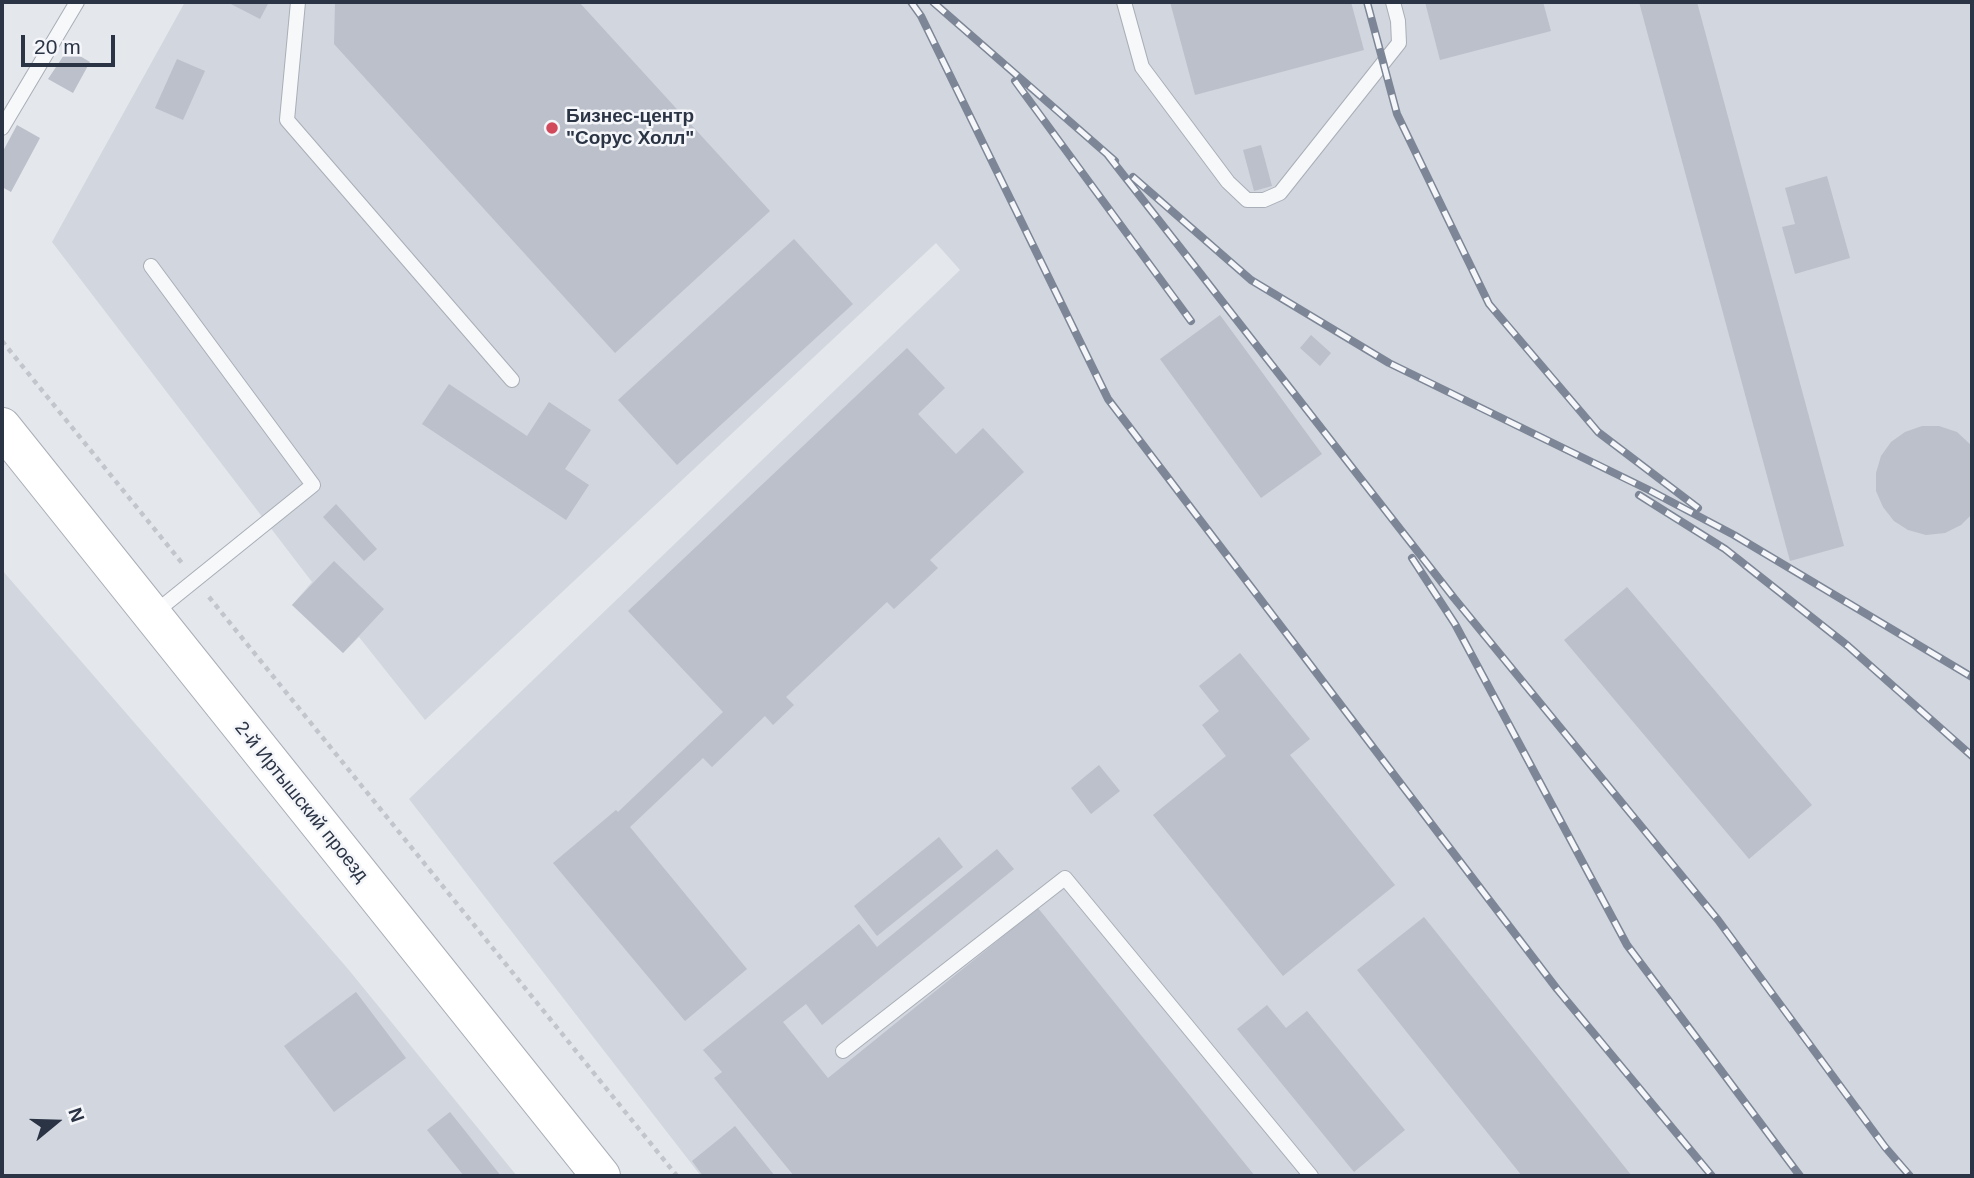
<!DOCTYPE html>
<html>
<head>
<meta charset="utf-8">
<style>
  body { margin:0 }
  #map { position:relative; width:1974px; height:1178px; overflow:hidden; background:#e4e7ec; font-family:Helvetica,sans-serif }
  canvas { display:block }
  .frame { position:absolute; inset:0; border:4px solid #2b3445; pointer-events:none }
  .north { position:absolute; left:21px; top:1087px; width:70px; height:70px; -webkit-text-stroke:5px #f4f6f9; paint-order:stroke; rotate:71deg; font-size:19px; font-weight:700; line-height:28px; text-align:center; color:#2b3445 }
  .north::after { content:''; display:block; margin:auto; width:24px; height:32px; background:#2b3445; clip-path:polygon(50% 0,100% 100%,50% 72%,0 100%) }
  .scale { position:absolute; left:21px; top:35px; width:94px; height:32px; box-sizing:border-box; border:4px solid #2b3445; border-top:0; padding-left:9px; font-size:21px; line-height:24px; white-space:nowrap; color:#2b3445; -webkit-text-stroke:5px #f4f6f9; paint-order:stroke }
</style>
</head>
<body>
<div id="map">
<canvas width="1974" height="1178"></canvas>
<div class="frame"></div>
<div class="north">N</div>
<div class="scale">20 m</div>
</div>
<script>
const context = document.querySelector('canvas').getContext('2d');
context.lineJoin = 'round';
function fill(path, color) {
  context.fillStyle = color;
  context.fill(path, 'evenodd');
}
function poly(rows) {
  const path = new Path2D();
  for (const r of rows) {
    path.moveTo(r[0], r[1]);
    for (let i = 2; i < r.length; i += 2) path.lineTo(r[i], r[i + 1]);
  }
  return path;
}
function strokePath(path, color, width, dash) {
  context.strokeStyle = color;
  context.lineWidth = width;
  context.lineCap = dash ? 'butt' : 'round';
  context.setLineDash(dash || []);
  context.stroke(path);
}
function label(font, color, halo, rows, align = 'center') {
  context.font = font + ' Helvetica,sans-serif';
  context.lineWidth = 5;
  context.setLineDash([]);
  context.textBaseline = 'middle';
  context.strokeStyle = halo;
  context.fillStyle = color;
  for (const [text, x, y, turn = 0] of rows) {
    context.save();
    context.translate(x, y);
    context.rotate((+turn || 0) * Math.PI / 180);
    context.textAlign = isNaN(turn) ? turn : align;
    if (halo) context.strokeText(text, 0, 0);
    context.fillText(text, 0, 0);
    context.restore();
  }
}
fill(poly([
  [185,2,1972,2,1972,1176,701,1176,409,799,960,270,936,243,425,720,359,637,343,653,292,605,312,582,52,242],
  [2,570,348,969,517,1176,2,1176]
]), '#d2d6de');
fill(poly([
  [227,2,269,2,260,19],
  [335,2,579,2,770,211,615,353,334,44],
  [1170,2,1351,2,1364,50,1195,95],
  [1425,2,1543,2,1551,31,1440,60],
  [1639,2,1697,2,1844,546,1790,561],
  [68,49,90,62,73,93,48,79],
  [177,59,205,71,183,120,155,108],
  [17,125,40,138,11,192,2,187,2,153],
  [1261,145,1272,186,1254,191,1243,150],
  [1827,176,1850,258,1795,274,1782,227,1795,224,1785,188],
  [794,239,853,304,677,465,618,400],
  [1220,315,1322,454,1261,498,1160,359],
  [1311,335,1331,353,1320,366,1300,348],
  [907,348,945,388,918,414,956,454,983,428,1024,472,930,560,938,568,894,609,887,602,786,697,794,705,773,725,765,716,712,767,703,758,630,827,747,969,685,1021,553,863,616,810,618,812,723,712,628,611],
  [449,384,527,436,549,402,591,430,565,469,589,485,566,520,422,424],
  [1922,426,1939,426,1957,432,1972,446,1972,514,1961,525,1945,533,1926,535,1908,530,1894,521,1883,507,1876,491,1876,473,1881,456,1891,442,1905,432],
  [336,504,377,549,364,561,323,517],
  [334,561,384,609,343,653,292,605],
  [1627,587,1812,805,1749,859,1564,640],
  [1240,653,1310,739,1290,755,1395,885,1283,976,1153,815,1226,756,1202,725,1219,711,1199,686],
  [1099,765,1120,791,1091,814,1071,788],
  [939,837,963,867,877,936,854,906],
  [997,849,1014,869,822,1025,806,1004,783,1022,828,1078,1038,908,1255,1176,794,1176,714,1078,722,1072,703,1050,859,924,877,947],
  [1424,917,1632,1176,1522,1176,1357,970],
  [356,992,406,1058,334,1112,284,1046],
  [1267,1005,1286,1028,1307,1011,1405,1130,1354,1172,1237,1029],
  [450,1112,501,1176,464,1176,427,1130],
  [735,1126,775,1176,703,1176,692,1161]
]), '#bbc0ca');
const service = poly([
  [298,2,287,120,512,380],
  [1124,2,1142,67,1228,182,1247,200,1264,200,1280,193,1399,43,1398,21,1393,2],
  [2,128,77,2],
  [151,266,313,485,153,614],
  [843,1051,1065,878,1311,1176]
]);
const secondary = poly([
  [2,427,601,1176]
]);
strokePath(service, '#a9aeb7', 16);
strokePath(secondary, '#a9aeb7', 40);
strokePath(poly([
  [2,341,182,563],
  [209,597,677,1176]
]), '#c2c5cb', 4.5, [5, 5]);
strokePath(service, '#f7f8fa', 14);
strokePath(secondary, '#fff', 38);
const rail = poly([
  [911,2,921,16,1108,399,1557,989,1712,1176],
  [933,2,1115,161],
  [1367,2,1397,114,1489,304,1598,432,1698,508],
  [1015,81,1191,321],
  [1107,154,1454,598,1718,920,1885,1147,1910,1176],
  [1133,177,1251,280,1389,363,1649,490,1734,535,1972,677],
  [1639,495,1725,549,1848,646,1972,756],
  [1412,558,1455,624,1627,945,1800,1176]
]);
strokePath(rail, '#7d8696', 8);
strokePath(rail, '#f4f6f9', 5, [16]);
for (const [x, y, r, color] of [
  [552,128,7,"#d1495b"]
]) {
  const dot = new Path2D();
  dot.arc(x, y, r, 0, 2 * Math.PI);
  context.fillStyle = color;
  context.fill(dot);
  strokePath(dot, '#f4f6f9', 2.5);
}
label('bold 19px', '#2b3445', '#f4f6f9', [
  ["Бизнес-центр",566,117],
  ["\"Сорус Холл\"",566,139]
], 'left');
label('19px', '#2b3445', '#f4f6f9', [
  ["2-й Иртышский проезд",301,802,51]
]);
</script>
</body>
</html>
